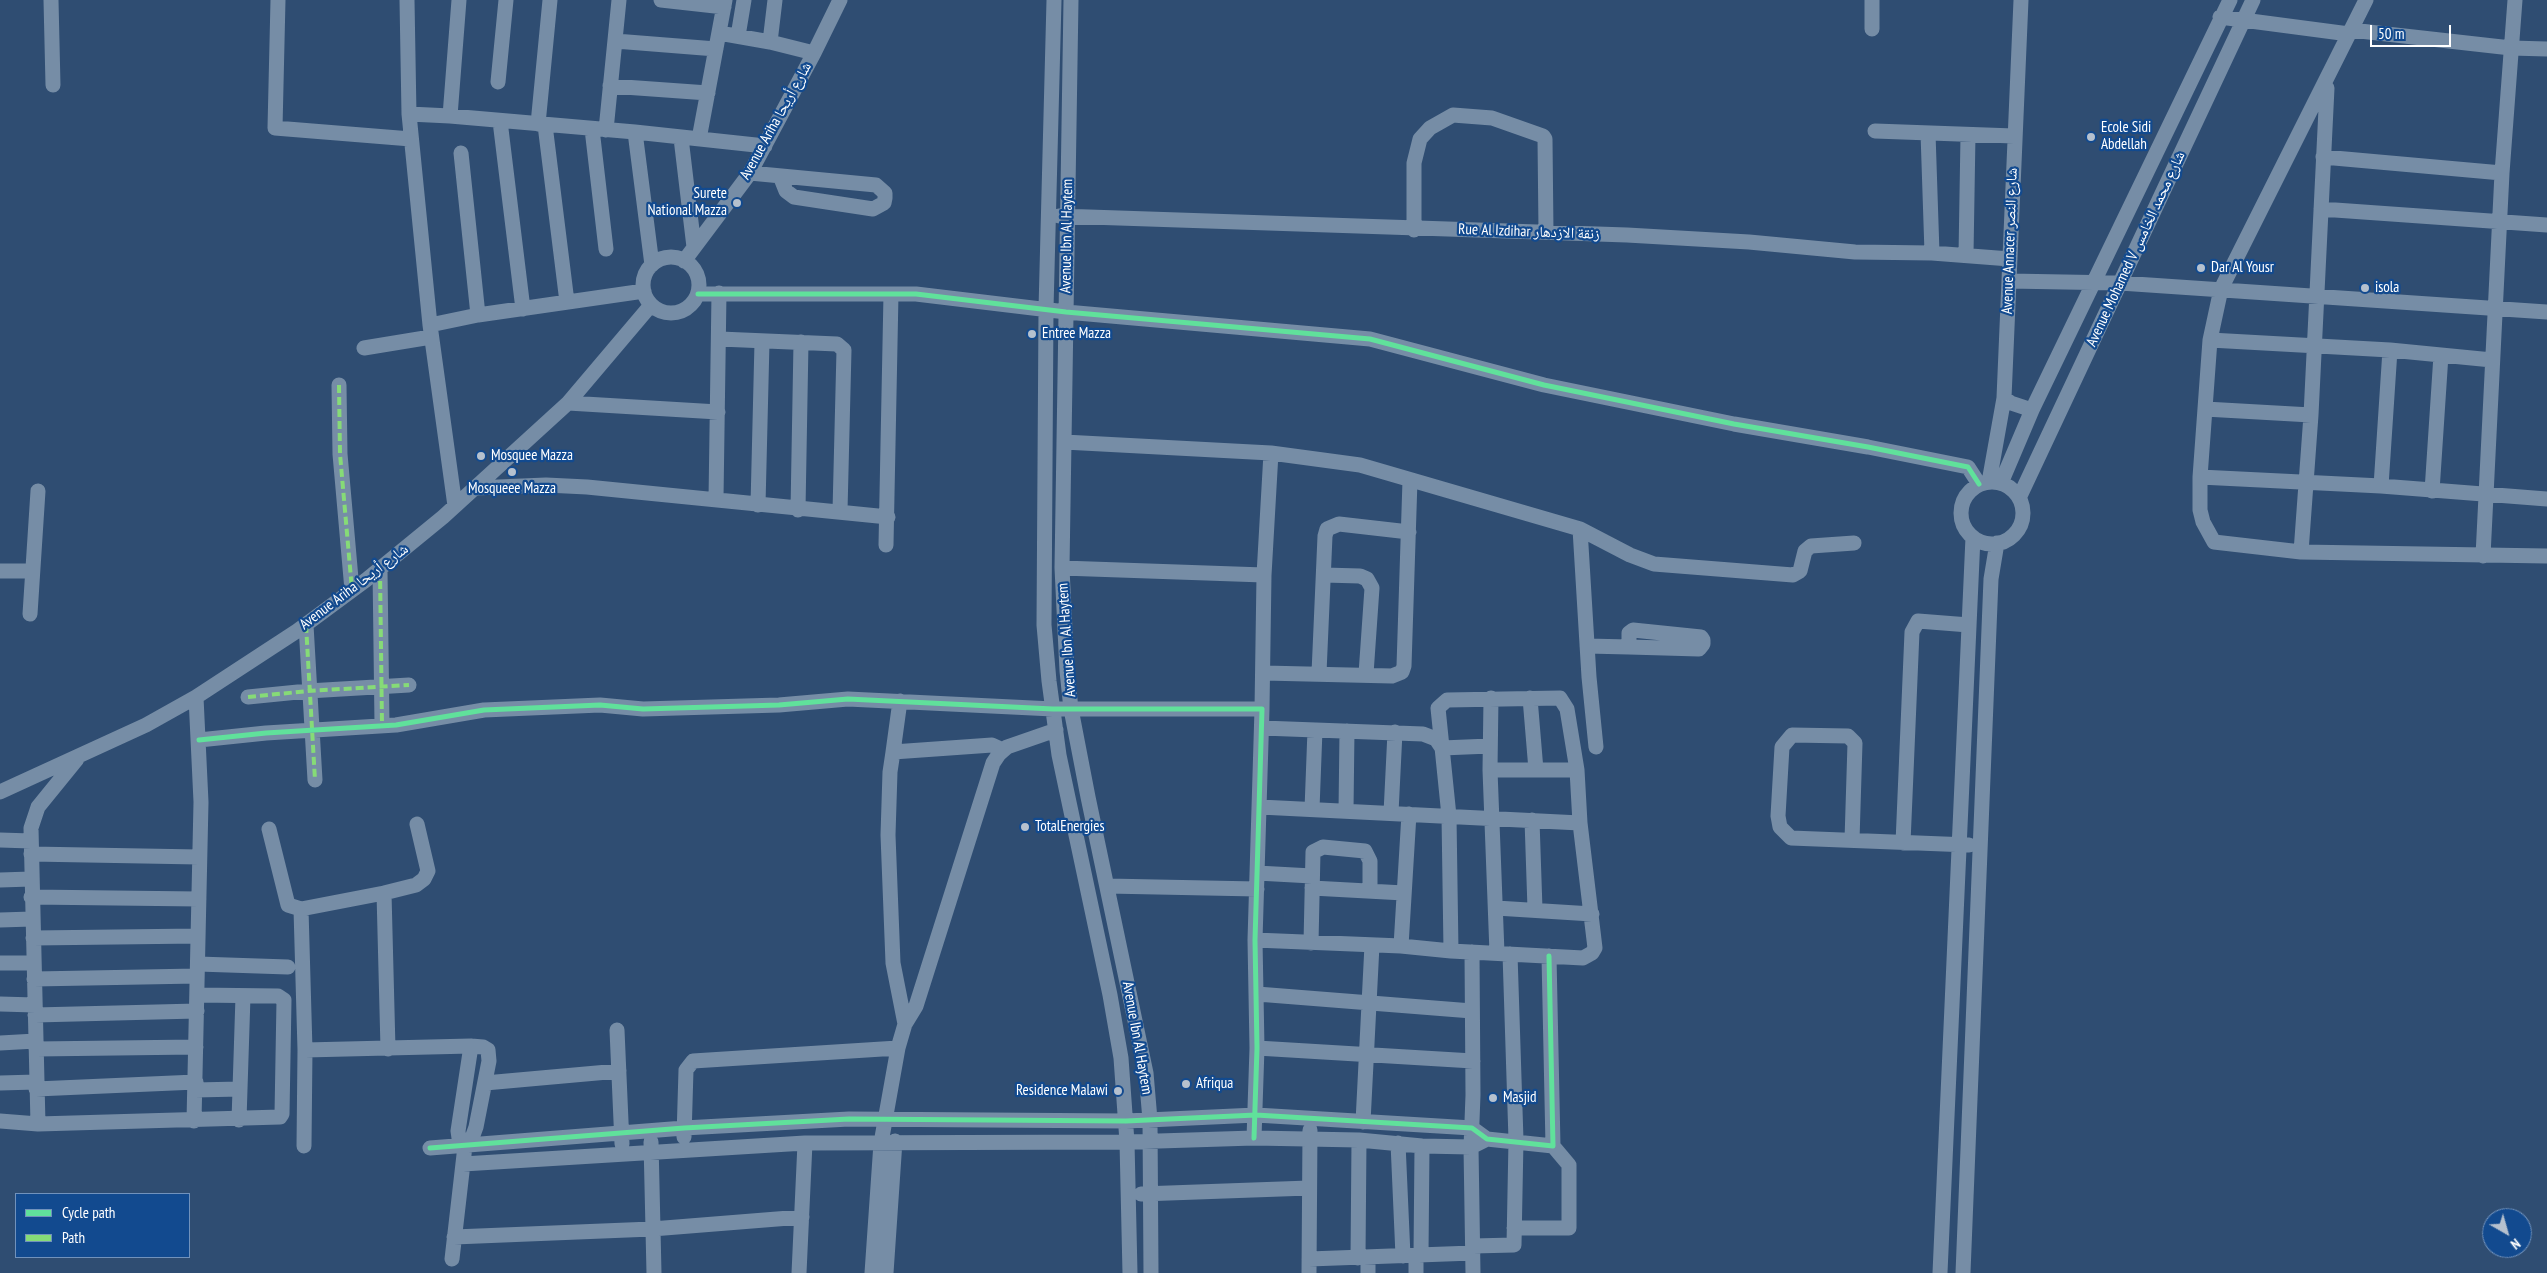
<!DOCTYPE html>
<html>
<head>
<meta charset="utf-8">
<style>
  body { margin:0 }
  #map { position:relative; width:2547px; height:1273px; overflow:hidden; background:#2f4d72; font-family:"PT Sans Narrow",sans-serif }
  canvas { display:block }
  .legend { position:absolute; left:15px; top:1193px; width:175px; height:65px; box-sizing:border-box; background:#124a8f; border:1px solid #7192bc; margin:0; padding:6px 9px; list-style:none; font-size:15px; color:#fff }
  .legend li { display:flex; align-items:center; gap:10px; height:25px }
  .legend b { width:25px; border:1px solid #7192bc }
  .north { position:absolute; left:2482px; top:1208px; width:50px; height:50px; box-sizing:border-box; background:#124a8f; border:1px solid #7192bc; border-radius:50%; rotate:142deg; font-size:14px; font-weight:700; line-height:20px; text-align:center; color:#fff }
  .north::after { content:''; display:block; margin:auto; width:18px; height:22px; background:#b6c1ce; clip-path:polygon(50% 0,100% 100%,50% 72%,0 100%) }
  .scale { position:absolute; left:2370px; top:25px; width:81px; height:22px; box-sizing:border-box; border:2px solid #fff; border-top:0; padding-left:6px; font-size:15px; line-height:18px; white-space:nowrap; color:#fff; -webkit-text-stroke:4px #124a8f; paint-order:stroke }
</style>
</head>
<body>
<div id="map">
<canvas width="2547" height="1273"></canvas>
<ul class="legend">
<li><b style="height:6px;background:#60e19b"></b>Cycle path</li>
<li><b style="height:6px;background:#86db77"></b>Path</li>
</ul>
<div class="north">N</div>
<div class="scale">50 m</div>
</div>
<script>
const context = document.querySelector('canvas').getContext('2d');
context.lineJoin = 'round';
function poly(rows) {
  const path = new Path2D();
  for (const r of rows) {
    if (r.length === 3) {
      path.moveTo(r[0] + r[2], r[1]);
      path.arc(r[0], r[1], r[2], 0, 2 * Math.PI);
      continue;
    }
    path.moveTo(r[0], r[1]);
    for (let i = 2; i < r.length; i += 2) path.lineTo(r[i], r[i + 1]);
  }
  return path;
}
function strokePath(path, color, width, dash) {
  context.strokeStyle = color;
  context.lineWidth = width;
  context.lineCap = dash ? 'butt' : 'round';
  context.setLineDash(dash || []);
  context.stroke(path);
}
function label(font, color, halo, rows, align = 'center') {
  context.font = font + ' "PT Sans Narrow","Noto Naskh Arabic",sans-serif';
  context.lineWidth = 4.5;
  context.setLineDash([]);
  context.textBaseline = 'middle';
  context.strokeStyle = halo;
  context.fillStyle = color;
  for (const [text, x, y, turn = 0] of rows) {
    context.save();
    context.translate(x, y);
    context.rotate((+turn || 0) * Math.PI / 180);
    context.textAlign = isNaN(turn) ? turn : align;
    if (halo) context.strokeText(text, 0, 0);
    context.fillText(text, 0, 0);
    context.restore();
  }
}
strokePath(poly([
  [51,0,53,85],
  [278,0,275,128,411,139],
  [407,0,409,114,430,325,455,506],
  [661,0,724,7],
  [1054,0,1046,309,1044,625,1049,681,1059,755,1110,995,1121,1058,1127,1142,1130,1273],
  [1071,0,1062,568,1067,671,1071,709,1088,797,1146,1073,1150,1120,1151,1273],
  [2366,0,2221,289,2210,340,2200,477,2200,510,2203,522,2214,542,2301,552,2547,556],
  [2220,17,2349,34],
  [1872,29,1872,0],
  [2351,30,2511,48,2547,49],
  [719,33,770,42,814,53],
  [738,36,744,0],
  [615,41,716,49],
  [770,42,775,0],
  [498,82,506,0],
  [610,86,708,93],
  [409,114,450,116,459,0],
  [450,116,635,132,765,146],
  [500,121,523,309],
  [538,124,550,0],
  [545,125,567,302],
  [592,129,606,249],
  [606,130,619,0],
  [1875,131,2014,136],
  [635,132,652,265],
  [1928,133,1932,253],
  [681,138,694,247],
  [699,139,725,0],
  [461,153,478,315],
  [2323,157,2502,173],
  [750,173,876,185,885,193,885,198,884,203,873,209,794,197,786,191,780,176],
  [2321,209,2547,225],
  [1059,216,1627,235,1749,242,1855,252,1932,253,2010,259],
  [1414,230,1414,163,1420,139,1430,128,1453,115,1492,118,1543,136,1545,139,1546,232],
  [1966,255,1968,135],
  [671,285,28],
  [684,261,750,173,814,53,840,0],
  [2009,281,2120,283,2547,312],
  [698,294,916,294,1066,312,1370,339,1544,385,1734,424,1868,447,1968,467,1979,484],
  [430,325,478,315,644,291],
  [720,339,837,344,844,350,840,511],
  [2210,340,2390,350,2492,360],
  [364,348,431,337],
  [339,385,340,454,352,590],
  [2004,398,2011,403,2032,410],
  [568,403,718,412],
  [2205,409,2311,415],
  [1064,442,1271,453,1360,465,1580,529,1630,555,1654,564,1793,575,1800,571,1805,551,1811,546,1854,543],
  [2200,477,2381,486,2547,499],
  [1989,482,2004,398,2021,0],
  [1992,513,31],
  [2001,483,2032,410,2230,0],
  [2381,486,2390,350],
  [475,488,546,485,587,487,888,517],
  [2432,491,2441,355],
  [2019,498,2253,0],
  [716,499,719,293],
  [758,505,762,342],
  [798,510,801,342],
  [1580,529,1589,677,1596,747],
  [886,545,891,294],
  [2301,552,2311,415,2327,88],
  [2483,556,2502,173,2515,0],
  [1062,568,1264,575],
  [380,569,382,725],
  [0,571,32,571],
  [1324,575,1360,576,1367,579,1372,588,1366,674],
  [30,614,38,491],
  [306,625,315,780],
  [1587,646,1629,647,1699,649,1703,644,1703,640,1701,637,1633,630,1629,633,1629,647],
  [1264,673,1392,676,1402,672,1404,666,1410,480],
  [1319,673,1325,536,1327,529,1339,524,1409,532],
  [248,697,308,691,409,685],
  [1491,698,1490,770,1497,953],
  [1530,698,1536,770],
  [1262,709,1264,575,1271,453],
  [1262,728,1423,734,1436,739,1442,748],
  [199,740,266,733,396,725,484,710,600,705,643,709,779,705,848,699,1053,709,1262,709,1255,940,1257,1048,1254,1138],
  [1442,748,1490,746],
  [893,752,900,701],
  [1490,770,1577,770],
  [0,792,146,725,196,697,297,631,366,580,443,517,568,403,651,305],
  [1260,807,1580,823],
  [1312,809,1315,730],
  [1346,811,1347,731],
  [1391,813,1395,732],
  [1532,820,1535,909],
  [269,829,288,905,301,909,384,893,416,885,424,879,428,871,417,824],
  [0,840,31,841],
  [1852,840,1855,743,1848,736,1792,735,1782,747,1778,816,1780,827,1791,838,1969,845],
  [1903,843,1912,632,1918,621,1969,625],
  [31,854,199,857],
  [1257,873,1312,876],
  [0,880,31,879],
  [1107,886,1257,889],
  [1312,888,1404,893],
  [384,893,388,1049],
  [31,897,199,899],
  [1496,908,1592,914],
  [301,909,305,1050,304,1146],
  [0,920,32,919],
  [33,938,198,936],
  [1255,940,1401,946,1451,951,1583,958,1592,953,1595,948,1580,823,1577,770,1567,709,1560,698,1447,700,1438,708,1449,816,1451,951],
  [1311,943,1313,852,1323,847,1365,851,1370,861,1370,891],
  [1401,946,1409,814],
  [1472,952,1473,1095,1471,1147,1473,1273],
  [0,963,33,963],
  [198,964,288,967],
  [34,979,197,976],
  [1257,994,1472,1011],
  [0,1004,35,1005],
  [35,1015,197,1011],
  [905,1024,893,963,888,835,890,772,893,752,992,745,1003,750],
  [617,1030,622,1144],
  [0,1043,36,1041],
  [1257,1048,1473,1061],
  [36,1049,196,1047],
  [305,1050,471,1046,483,1047,488,1050,489,1061,476,1127,472,1138,465,1146,452,1259],
  [0,1083,36,1082],
  [485,1083,619,1071],
  [36,1089,196,1082],
  [195,1090,240,1089],
  [239,1120,243,996],
  [0,1121,38,1124,280,1117,282,1114,284,1000,278,996,197,995],
  [194,1121,201,802,196,697],
  [1363,1122,1372,945],
  [38,1124,31,828,38,807,77,759],
  [684,1137,686,1070,693,1061,898,1048],
  [651,1142,654,1273],
  [1398,1143,1403,1256],
  [465,1146,459,1138,458,1131,471,1046],
  [430,1148,684,1128,849,1119,1126,1121,1256,1115,1472,1128,1487,1139,1553,1146,1549,956],
  [463,1164,805,1143,1127,1142,1254,1138,1359,1140,1422,1146,1471,1147,1487,1139],
  [1141,1194,1309,1188],
  [1514,1228,1569,1228,1569,1165,1553,1146],
  [454,1237,652,1229,802,1217],
  [1473,1246,1514,1245,1516,1140,1510,954],
  [1421,1255,1422,1146],
  [1416,1256,1416,1273],
  [1358,1258,1359,1140],
  [1368,1258,1368,1273],
  [1309,1259,1473,1253],
  [799,1273,805,1143],
  [872,1273,881,1143,898,1048,905,1024,916,1006,993,763,999,754,1007,747,1056,730],
  [886,1273,895,1141],
  [1309,1273,1310,1130],
  [1940,1273,1973,537],
  [1963,1273,1991,579,1997,543]
]), '#768da6', 15);
strokePath(poly([
  [339,385,340,454,352,590],
  [380,569,382,725],
  [306,625,315,780],
  [248,697,308,691,409,685]
]), '#86db77', 4, [8, 4]);
strokePath(poly([
  [698,294,916,294,1066,312,1370,339,1544,385,1734,424,1868,447,1968,467,1979,484],
  [199,740,266,733,396,725,484,710,600,705,643,709,779,705,848,699,1053,709,1262,709,1255,940,1257,1048,1254,1138],
  [430,1148,684,1128,849,1119,1126,1121,1256,1115,1472,1128,1487,1139,1553,1146,1549,956]
]), '#60e19b', 5);
for (const [x, y, r, color] of [
  [2091,137,5,"#b6c1ce"],
  [737,203,5,"#b6c1ce"],
  [2201,268,5,"#b6c1ce"],
  [2365,288,5,"#b6c1ce"],
  [1032,334,5,"#b6c1ce"],
  [481,456,5,"#b6c1ce"],
  [512,472,5,"#b6c1ce"],
  [1025,827,5,"#b6c1ce"],
  [1186,1084,5,"#b6c1ce"],
  [1118,1091,5,"#b6c1ce"],
  [1493,1098,5,"#b6c1ce"]
]) {
  const dot = new Path2D();
  dot.arc(x, y, r, 0, 2 * Math.PI);
  context.fillStyle = color;
  context.fill(dot);
  strokePath(dot, '#124a8f', 2);
}
label('15px', '#fff', '#124a8f', [
  ["Avenue Ariha شارع أريحا",776,121,-61],
  ["Rue Al Izdihar زنقة الازدهار",1529,232,2],
  ["Avenue Ibn Al Haytem",1067,236,-89],
  ["Avenue Annacer شارع النصر",2010,241,-88],
  ["Avenue Mohamed V شارع محمد الخامس",2136,249,-65],
  ["Avenue Ariha شارع أريحا",354,587,-37],
  ["Avenue Ibn Al Haytem",1067,640,-94],
  ["Avenue Ibn Al Haytem",1137,1038,80]
]);
label('15px', '#fff', '#124a8f', [
  ["Ecole Sidi",2101,128],
  ["Abdellah",2101,145],
  ["Surete",727,194,"right"],
  ["National Mazza",727,211,"right"],
  ["Dar Al Yousr",2211,268],
  ["isola",2375,288],
  ["Entree Mazza",1042,334],
  ["Mosquee Mazza",491,456],
  ["Mosqueee Mazza",512,489,"center"],
  ["TotalEnergies",1035,827],
  ["Afriqua",1196,1084],
  ["Residence Malawi",1108,1091,"right"],
  ["Masjid",1503,1098]
], 'left');
</script>
</body>
</html>
